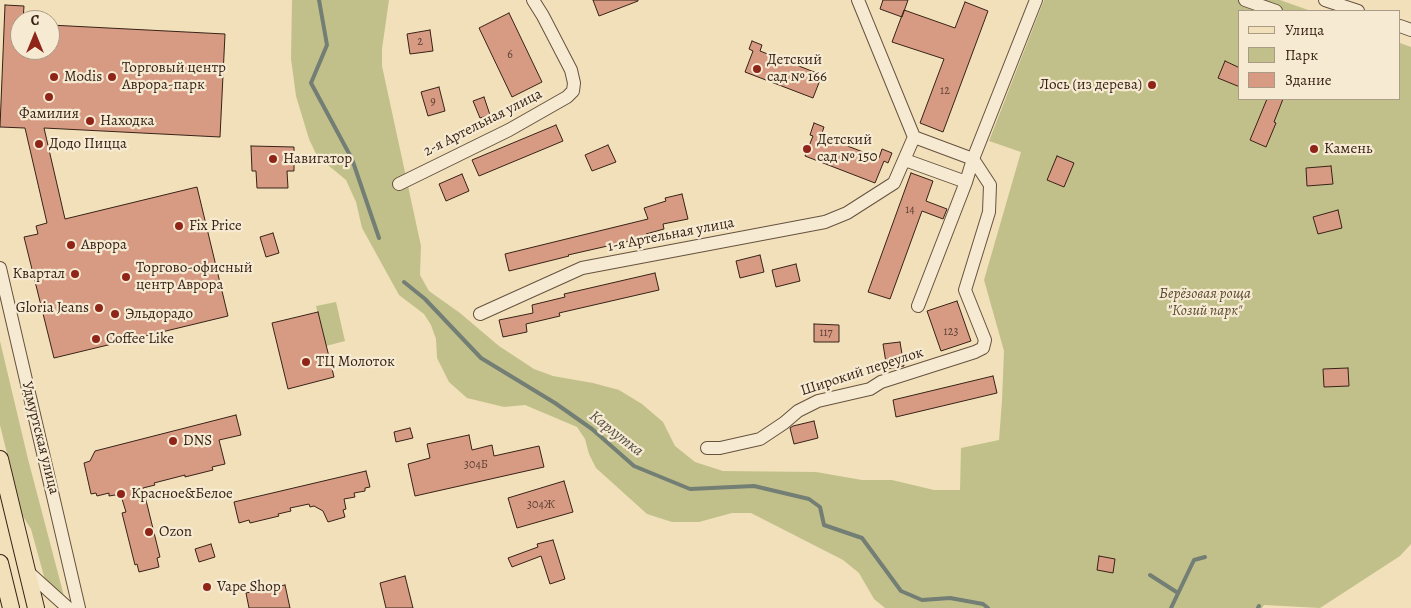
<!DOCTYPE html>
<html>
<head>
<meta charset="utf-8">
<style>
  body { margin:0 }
  #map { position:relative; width:1411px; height:608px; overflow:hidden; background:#f1e0ba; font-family:Alegreya,serif }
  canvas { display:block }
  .legend { position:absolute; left:1238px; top:10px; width:162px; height:90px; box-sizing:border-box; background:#f6ebd2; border:1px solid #aa9b87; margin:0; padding:6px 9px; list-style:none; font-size:15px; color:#372216 }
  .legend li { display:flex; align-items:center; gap:10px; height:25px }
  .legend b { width:25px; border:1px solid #aa9b87 }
  .north { position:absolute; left:10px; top:10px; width:50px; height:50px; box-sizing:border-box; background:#f6ebd2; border:1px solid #aa9b87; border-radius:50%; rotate:0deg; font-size:14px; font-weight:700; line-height:20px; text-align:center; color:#372216 }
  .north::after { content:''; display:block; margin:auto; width:18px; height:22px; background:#8f2418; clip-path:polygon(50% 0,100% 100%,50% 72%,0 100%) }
</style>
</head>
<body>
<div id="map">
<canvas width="1411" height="608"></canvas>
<ul class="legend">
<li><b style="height:6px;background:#f1e0ba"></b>Улица</li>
<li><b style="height:14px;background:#c2c08a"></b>Парк</li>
<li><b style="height:14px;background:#d79b84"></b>Здание</li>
</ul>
<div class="north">С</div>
</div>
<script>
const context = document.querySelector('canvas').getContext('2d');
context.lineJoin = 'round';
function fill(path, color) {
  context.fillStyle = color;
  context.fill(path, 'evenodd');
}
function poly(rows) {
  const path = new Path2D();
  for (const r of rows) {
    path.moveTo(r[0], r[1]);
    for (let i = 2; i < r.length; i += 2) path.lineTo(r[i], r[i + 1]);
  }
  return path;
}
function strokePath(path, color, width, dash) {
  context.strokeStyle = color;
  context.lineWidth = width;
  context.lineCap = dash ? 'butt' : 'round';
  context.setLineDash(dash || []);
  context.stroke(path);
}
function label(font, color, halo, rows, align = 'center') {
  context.font = font + ' Alegreya,serif';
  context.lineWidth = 4.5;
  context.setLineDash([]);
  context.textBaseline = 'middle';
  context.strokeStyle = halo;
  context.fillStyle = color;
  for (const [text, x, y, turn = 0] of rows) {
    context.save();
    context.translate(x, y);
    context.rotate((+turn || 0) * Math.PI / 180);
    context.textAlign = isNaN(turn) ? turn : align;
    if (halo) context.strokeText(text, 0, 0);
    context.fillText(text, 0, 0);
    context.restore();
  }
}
fill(poly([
  [292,0,389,0,382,49,382,66,421,246,420,275,429,291,460,313,499,346,534,369,553,376,593,383,619,390,642,404,663,422,675,446,695,462,723,471,816,472,862,480,892,480,934,490,960,490,961,448,999,440,1002,400,1004,351,984,280,1021,152,989,141,1044,0,1280,0,1311,11,1240,11,1240,99,1400,99,1400,43,1411,47,1411,544,1400,556,1320,608,1264,605,1262,608,885,608,874,599,859,573,843,560,751,513,732,513,699,522,672,522,647,514,596,468,589,454,585,439,577,427,525,405,504,407,467,398,449,382,437,358,436,339,431,325,424,314,399,295,362,228,356,202,346,180,317,156,309,139,296,96,291,59],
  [336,302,345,341,326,346,316,306],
  [0,341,28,459,65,600,45,580,31,529,22,515,0,425]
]), '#c2c08a');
strokePath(poly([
  [319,0,327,45,311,83,352,159,379,238],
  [404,282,425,299,481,358,555,403,592,429,634,466,690,489,754,486,809,499,820,507,824,525,862,538,901,591,922,600,950,598,983,604,988,608],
  [1150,575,1178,593],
  [1171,608,1194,560,1205,557],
  [1258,608,1259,606]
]), '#737e75', 4);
const building = poly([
  [593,0,638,0,638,1,599,16,593,0],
  [883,0,908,0,902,17,880,9,883,0],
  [965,2,988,11,943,132,920,123,944,59,892,42,904,10,955,28,965,2],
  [5,5,24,6,23,20,20,20,20,50,50,50,50,25,225,34,220,137,44,128,65,219,197,187,228,316,54,358,24,237,38,234,36,226,47,223,25,128,0,127,5,5],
  [509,13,542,82,512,97,479,28,509,13],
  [430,30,433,51,410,54,407,34,430,30],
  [752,41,762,45,760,51,822,75,813,98,745,72,753,51,749,49,752,41],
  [1225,61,1240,68,1240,87,1218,78,1225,61],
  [439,87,445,111,428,116,421,92,439,87],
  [484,97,490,115,480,118,473,101,484,97],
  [1267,99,1283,99,1274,122,1276,123,1266,147,1250,140,1267,99],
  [814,123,824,127,821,136,879,158,882,149,892,153,888,163,884,161,875,183,805,156,813,136,810,135,814,123],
  [556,125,563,141,479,176,472,160,556,125],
  [608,145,616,162,592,171,585,155,608,145],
  [251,146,294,147,294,171,287,171,288,188,257,188,256,171,252,171,251,146],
  [1057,156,1074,163,1064,187,1047,180,1057,156],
  [1331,166,1333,184,1307,186,1306,168,1331,166],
  [911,173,933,181,926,201,947,209,943,219,922,211,890,299,868,292,911,173],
  [462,174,469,191,446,201,439,184,462,174],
  [682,194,688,219,663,224,664,229,646,234,647,237,568,255,569,256,509,271,505,254,648,219,644,208,666,201,665,198,682,194],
  [1338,210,1342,228,1318,234,1313,217,1338,210],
  [273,233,279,253,266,257,260,237,273,233],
  [760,255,764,272,740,278,736,261,760,255],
  [796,264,800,281,776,287,772,270,796,264],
  [655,273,659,290,559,313,560,316,526,324,527,332,503,337,499,320,533,313,532,305,565,297,564,294,655,273],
  [957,301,971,341,941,351,927,311,957,301],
  [318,312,334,377,288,389,272,323,318,312],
  [814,324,839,325,839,342,814,342,814,324],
  [900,342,904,366,887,369,883,344,900,342],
  [1348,368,1349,386,1324,387,1323,369,1348,368],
  [993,376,997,393,896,417,893,400,993,376],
  [236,415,241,435,219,440,225,464,212,467,213,470,185,477,185,475,154,483,155,485,143,488,160,557,157,558,159,567,139,572,137,564,135,565,122,513,126,512,122,499,115,495,109,496,109,493,97,496,96,493,91,494,84,463,90,461,95,451,236,415],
  [814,421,818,438,794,444,790,428,793,426,814,421],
  [410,428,413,438,396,442,394,432,410,428],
  [469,435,472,450,492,445,494,456,539,446,544,467,415,496,408,464,430,458,427,444,469,435],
  [366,471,370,487,365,488,365,491,354,493,355,497,344,499,346,509,343,510,345,517,328,522,323,511,314,506,310,507,309,504,290,508,291,511,278,514,279,516,250,523,249,520,239,523,234,502,366,471],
  [564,481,573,512,517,528,508,498,564,481],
  [553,540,565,579,550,584,541,556,512,567,508,558,538,547,537,544,553,540],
  [211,544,215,557,199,562,195,549,211,544],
  [1099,556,1115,559,1113,573,1097,570,1099,556],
  [405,576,413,608,386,608,380,583,405,576],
  [285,585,290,608,249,608,246,593,285,585]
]);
fill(building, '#d79b84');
strokePath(building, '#372216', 1);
const minor = poly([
  [858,0,914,137],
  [1245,0,1276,11],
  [1325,0,1358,11],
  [1400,26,1411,30],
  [905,160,966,182],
  [399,184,509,130,567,97,573,91,574,83,571,70,543,16,533,0],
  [0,268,79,608],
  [918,306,966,182,973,159,1036,0],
  [480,314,582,268,825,222,847,213,894,183,914,137,973,159,990,185,989,212,965,290,985,340,983,348,975,352,881,382,870,389,818,401,798,411,784,423,760,439,720,448,707,448],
  [28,572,68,608]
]);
const major = poly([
  [0,459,36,608],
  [0,563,11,608]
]);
strokePath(minor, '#66523f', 14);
strokePath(major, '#372216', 18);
strokePath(minor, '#f6ebd2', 12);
strokePath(major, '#f1e0ba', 16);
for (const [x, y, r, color] of [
  [757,69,5,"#8f2418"],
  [54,77,5,"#8f2418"],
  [112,77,5,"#8f2418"],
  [1152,85,5,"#8f2418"],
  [49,97,5,"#8f2418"],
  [90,121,5,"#8f2418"],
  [39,144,5,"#8f2418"],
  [807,149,5,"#8f2418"],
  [1314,149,5,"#8f2418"],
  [273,159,5,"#8f2418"],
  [179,226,5,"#8f2418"],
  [71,245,5,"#8f2418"],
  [75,274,5,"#8f2418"],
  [126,277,5,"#8f2418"],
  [99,308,5,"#8f2418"],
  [115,314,5,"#8f2418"],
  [96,339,5,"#8f2418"],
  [306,362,5,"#8f2418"],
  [173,441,5,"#8f2418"],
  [121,494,5,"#8f2418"],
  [149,532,5,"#8f2418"],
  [207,587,5,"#8f2418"]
]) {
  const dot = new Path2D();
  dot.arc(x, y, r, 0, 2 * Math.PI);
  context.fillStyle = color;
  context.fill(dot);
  strokePath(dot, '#f6ebd2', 2);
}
label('12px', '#5f4032', null, [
  ["2",420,42],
  ["6",510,55],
  ["12",945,91],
  ["9",433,102],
  ["14",910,210],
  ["123",951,332],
  ["117",826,333],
  ["304Б",476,465],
  ["304Ж",541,505]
]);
label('15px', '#372216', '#f6ebd2', [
  ["Детский",767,60],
  ["сад № 166",767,77],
  ["Торговый центр",122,68],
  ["Аврора-парк",122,85],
  ["Modis",64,77],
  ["Лось (из дерева)",1142,85,"right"],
  ["Фамилия",49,114,"center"],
  ["Находка",100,121],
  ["Детский",817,140],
  ["сад № 150",817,157],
  ["Додо Пицца",49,144],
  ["Камень",1324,149],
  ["Навигатор",283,159],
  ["Fix Price",189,226],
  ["Аврора",81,245],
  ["Торгово-офисный",136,268],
  ["центр Аврора",136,285],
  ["Квартал",65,274,"right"],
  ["Gloria Jeans",89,308,"right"],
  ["Эльдорадо",125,314],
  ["Coffee Like",106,339],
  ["ТЦ Молоток",316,362],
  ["DNS",183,441],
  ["Красное&Белое",131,494],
  ["Ozon",159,532],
  ["Vape Shop",217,587]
], 'left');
label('15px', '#372216', '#f6ebd2', [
  ["2-я Артельная улица",483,123,-27],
  ["1-я Артельная улица",671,235,-11],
  ["Широкий переулок",862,372,-18],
  ["Удмуртская улица",40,438,76]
]);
label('italic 15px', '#5a4a33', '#f6ebd2', [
  ["Берёзовая роща",1205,294],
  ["\"Козий парк\"",1205,311]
]);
label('italic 16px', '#555046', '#f6ebd2', [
  ["Карлутка",616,434,38]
]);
</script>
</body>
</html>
